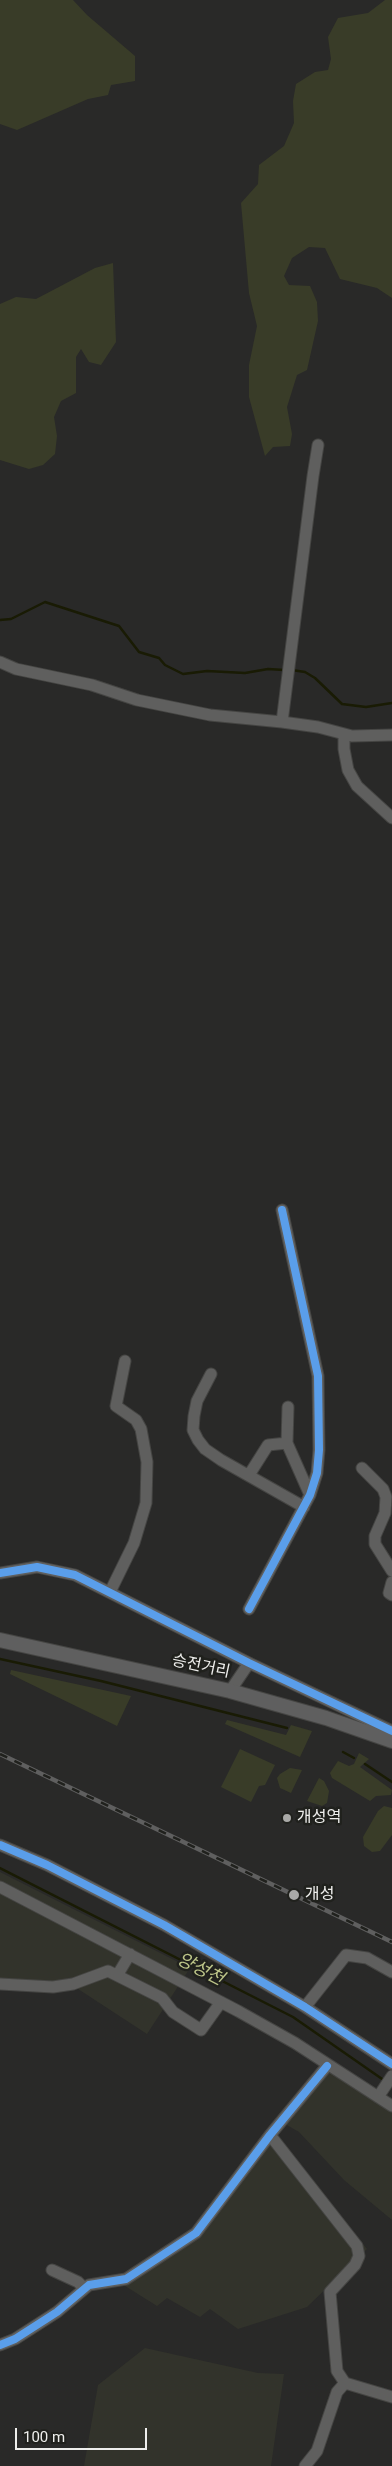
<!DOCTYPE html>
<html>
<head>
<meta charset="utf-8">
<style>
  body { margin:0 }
  #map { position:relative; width:392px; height:2466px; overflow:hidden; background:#292928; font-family:Roboto,sans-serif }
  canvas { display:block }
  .scale { position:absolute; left:15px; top:2428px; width:132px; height:22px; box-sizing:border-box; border:2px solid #eeeeec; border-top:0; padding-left:6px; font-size:15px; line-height:18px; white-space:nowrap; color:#eeeeec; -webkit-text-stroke:4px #20211d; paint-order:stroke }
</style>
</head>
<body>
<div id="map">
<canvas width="392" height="2466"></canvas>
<div class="scale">100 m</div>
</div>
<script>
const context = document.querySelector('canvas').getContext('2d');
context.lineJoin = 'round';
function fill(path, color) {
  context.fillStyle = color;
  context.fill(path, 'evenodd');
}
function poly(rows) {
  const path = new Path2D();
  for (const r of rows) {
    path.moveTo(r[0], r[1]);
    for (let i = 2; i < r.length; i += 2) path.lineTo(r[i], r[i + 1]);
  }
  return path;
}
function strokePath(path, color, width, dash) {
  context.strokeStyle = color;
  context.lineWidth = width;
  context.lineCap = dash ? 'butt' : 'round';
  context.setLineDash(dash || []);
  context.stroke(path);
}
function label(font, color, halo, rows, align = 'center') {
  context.font = font + ' Roboto,"Noto Sans KR",sans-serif';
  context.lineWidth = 5;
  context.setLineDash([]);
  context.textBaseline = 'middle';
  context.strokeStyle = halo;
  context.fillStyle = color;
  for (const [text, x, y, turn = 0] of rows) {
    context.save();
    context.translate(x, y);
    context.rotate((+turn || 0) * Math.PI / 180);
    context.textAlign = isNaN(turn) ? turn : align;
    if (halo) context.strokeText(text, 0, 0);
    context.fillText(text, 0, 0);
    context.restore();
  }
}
fill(poly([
  [0,1872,190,1968,147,2034,75,1987,0,1990],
  [328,2070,392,2109,392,2220,344,2180,299,2132,285,2124],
  [274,2134,367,2249,307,2307,238,2329,210,2309,200,2317,167,2298,157,2306,122,2284,197,2234],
  [145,2348,258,2373,284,2374,271,2466,84,2466,98,2385]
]), '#32332b');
fill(poly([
  [0,0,73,0,87,15,135,56,135,81,111,85,108,95,88,99,17,130,0,124],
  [385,0,392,0,392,298,377,288,340,279,325,248,309,247,292,258,284,276,289,285,310,286,317,302,318,321,307,370,297,375,287,407,292,434,290,446,273,447,265,456,249,397,249,365,257,326,249,293,241,203,258,184,259,165,284,146,294,123,293,101,296,84,315,72,328,70,331,59,328,37,338,18,368,13],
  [113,263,116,342,101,365,89,362,81,349,76,357,76,393,61,401,54,417,57,436,55,454,43,465,29,469,0,460,0,304,16,297,36,299,95,268],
  [11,1670,131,1696,117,1726,10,1674],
  [227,1720,286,1735,291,1725,312,1731,300,1757,225,1724],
  [240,1749,275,1765,265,1785,259,1786,251,1802,221,1787],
  [359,1753,369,1759,360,1767,392,1790,391,1795,376,1796,370,1801,332,1778,330,1773,338,1761,349,1766,354,1764],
  [290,1768,302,1770,291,1793,280,1788,277,1778,280,1774],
  [319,1778,324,1781,329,1791,327,1803,322,1806,307,1801],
  [384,1806,392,1808,392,1835,380,1851,372,1852,364,1846,363,1837,378,1811]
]), '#393c28');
strokePath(poly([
  [0,620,11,619,45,602,119,626,139,652,159,658,165,665,183,674,207,671,245,673,268,669,284,670],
  [292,670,305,672,315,678,342,704,366,707,392,703],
  [0,1659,101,1681,287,1728],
  [343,1752,354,1758],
  [365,1764,392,1782],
  [0,1868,293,2017,385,2081]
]), '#191b04', 2.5);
const minor = poly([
  [0,662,16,669,92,685,137,700,210,715,282,722,318,727,352,736,392,735],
  [282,722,313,476,318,445],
  [344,735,344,749,348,770,357,786,392,818],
  [211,1374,197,1401,194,1416,193,1430,198,1440,205,1449,221,1460,304,1507],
  [288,1407,287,1443,310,1495],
  [362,1468,383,1489,386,1497,385,1513,375,1536,375,1544,392,1571],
  [249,1475,268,1445,287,1443],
  [0,1573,37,1567,75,1575,249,1663,392,1731],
  [392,1582,389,1593,392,1595],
  [110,1592,134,1543,146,1503,147,1462,141,1429,136,1420,116,1406,125,1361],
  [249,1609,310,1495,317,1473,319,1450,318,1376,282,1210],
  [230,1691,249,1663],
  [0,1845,47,1865,164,1925,305,2007,392,2064],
  [0,1887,238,2011,295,2043,392,2106],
  [118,1974,130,1954],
  [0,1984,53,1987,73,1984,108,1971,162,1998,173,2012,201,2030,221,2002],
  [305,2007,346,1955,367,1958,392,1972],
  [378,2097,392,2076],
  [270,2135,357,2246,359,2256,355,2265,330,2292,337,2371,345,2383,392,2397],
  [52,2270,78,2282,84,2288],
  [0,2345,15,2339,57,2312,89,2285,126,2279,196,2233,270,2135,327,2066],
  [305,2466,317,2451,337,2392,345,2383]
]);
const major = poly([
  [0,1640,230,1691,326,1718,392,1741]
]);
strokePath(minor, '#454543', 13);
strokePath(major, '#454543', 16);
strokePath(minor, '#5f5f5e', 11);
strokePath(major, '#5f5f5f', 14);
const rail = poly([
  [0,1754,392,1942]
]);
strokePath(rail, '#5f5f5f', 4.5);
strokePath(rail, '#20211d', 2.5, [8]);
strokePath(poly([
  [0,1573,37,1567,75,1575,249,1663,392,1731],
  [249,1609,310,1495,317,1473,319,1450,318,1376,282,1210],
  [0,1845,47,1865,164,1925,305,2007,392,2064],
  [0,2345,15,2339,57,2312,89,2285,126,2279,196,2233,270,2135,327,2066]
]), '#5a9eea', 8);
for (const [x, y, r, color] of [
  [287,1818,5,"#a9a9a7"],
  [294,1895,6,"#a9a9a7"]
]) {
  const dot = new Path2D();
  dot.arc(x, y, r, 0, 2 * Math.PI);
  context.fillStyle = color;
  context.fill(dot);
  strokePath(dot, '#20211d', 2);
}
label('16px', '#eeeeec', '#20211d', [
  ["승전거리",201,1667,12]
]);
label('16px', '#eeeeec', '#20211d', [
  ["개성역",297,1818],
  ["개성",305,1895]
], 'left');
label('italic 18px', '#bdc589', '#20211d', [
  ["양성천",200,1970,27]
]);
</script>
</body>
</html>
